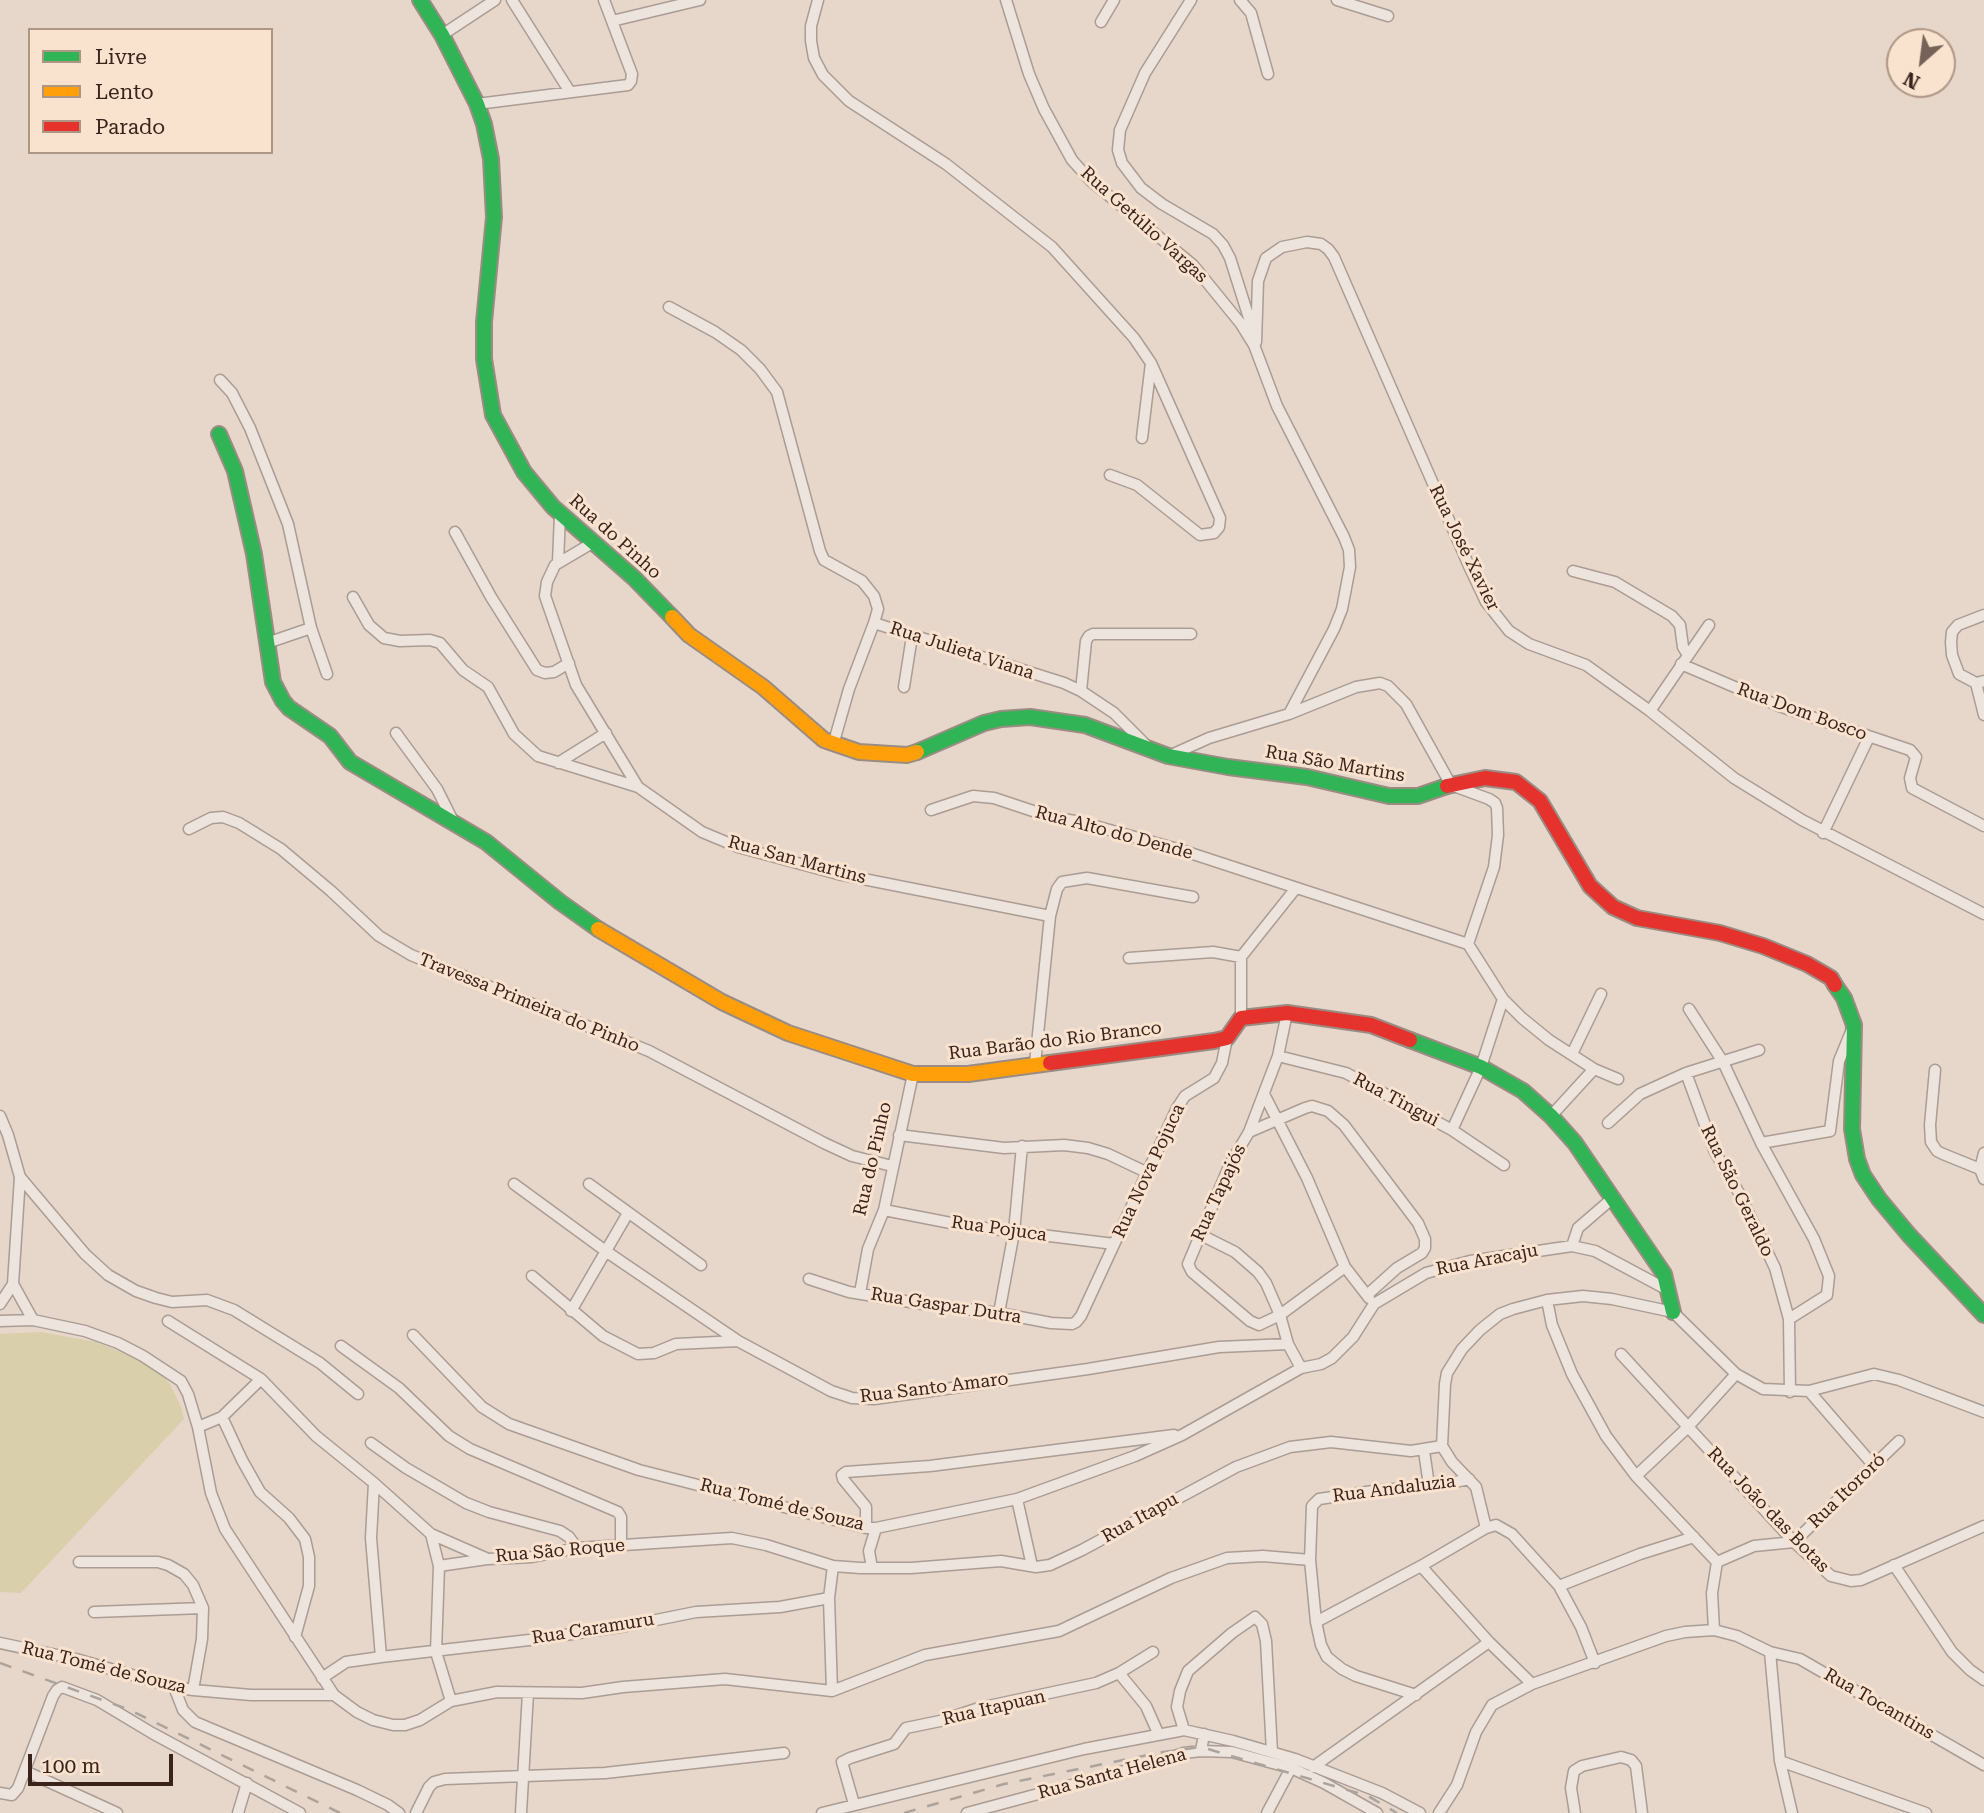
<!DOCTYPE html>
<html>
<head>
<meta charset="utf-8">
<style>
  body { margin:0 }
  #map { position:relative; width:1984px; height:1813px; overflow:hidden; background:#e6d7ca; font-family:"Roboto Serif",serif }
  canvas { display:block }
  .legend { position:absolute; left:28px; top:28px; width:245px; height:126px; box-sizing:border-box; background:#f9e2ce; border:2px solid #ad9686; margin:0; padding:9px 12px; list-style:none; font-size:21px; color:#3a231b }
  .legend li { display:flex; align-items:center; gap:14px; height:35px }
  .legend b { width:35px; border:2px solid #ad9686 }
  .north { position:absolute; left:1886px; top:28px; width:70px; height:70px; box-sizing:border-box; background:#f9e2ce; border:2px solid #ad9686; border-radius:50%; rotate:208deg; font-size:19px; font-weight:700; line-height:28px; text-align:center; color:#3a231b }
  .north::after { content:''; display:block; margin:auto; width:24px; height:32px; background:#766258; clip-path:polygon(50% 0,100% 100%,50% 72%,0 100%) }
  .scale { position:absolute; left:28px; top:1754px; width:145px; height:32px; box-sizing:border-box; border:4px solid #3a231b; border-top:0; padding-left:9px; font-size:21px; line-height:24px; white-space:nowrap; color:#3a231b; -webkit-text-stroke:5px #f9e2ce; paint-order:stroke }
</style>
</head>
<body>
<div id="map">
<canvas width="1984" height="1813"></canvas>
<ul class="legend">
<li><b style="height:9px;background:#30b455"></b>Livre</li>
<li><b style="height:9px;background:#ff9f0a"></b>Lento</li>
<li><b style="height:9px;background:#e5322d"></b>Parado</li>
</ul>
<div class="north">N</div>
<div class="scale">100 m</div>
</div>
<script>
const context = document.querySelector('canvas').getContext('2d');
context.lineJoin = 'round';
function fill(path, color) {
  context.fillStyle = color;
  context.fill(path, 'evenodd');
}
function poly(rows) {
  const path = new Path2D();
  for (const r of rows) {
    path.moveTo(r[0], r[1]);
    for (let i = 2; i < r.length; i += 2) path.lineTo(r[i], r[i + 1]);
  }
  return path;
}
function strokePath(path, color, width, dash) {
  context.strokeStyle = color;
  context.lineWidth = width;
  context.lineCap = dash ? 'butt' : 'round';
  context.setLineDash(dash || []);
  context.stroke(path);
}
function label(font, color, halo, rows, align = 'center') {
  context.font = font + ' "Roboto Serif",serif';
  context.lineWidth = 6;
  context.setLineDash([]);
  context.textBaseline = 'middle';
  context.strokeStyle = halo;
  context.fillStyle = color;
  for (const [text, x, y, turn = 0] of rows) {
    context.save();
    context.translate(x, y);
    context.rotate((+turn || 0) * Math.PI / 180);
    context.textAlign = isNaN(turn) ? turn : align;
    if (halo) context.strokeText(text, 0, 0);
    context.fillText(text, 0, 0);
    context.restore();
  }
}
fill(poly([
  [41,1332,96,1342,142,1361,161,1373,170,1384,181,1407,184,1419,21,1593,0,1592,0,1334]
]), '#dacfab');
const street = poly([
  [512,0,570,92],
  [818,0,811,26,811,41,814,58,823,75,849,101,946,164,1052,247,1134,338,1151,363,1220,518,1219,527,1214,533,1200,535,1137,485,1110,475],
  [1006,0,1029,74,1044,109,1072,160,1091,181,1193,265,1241,324,1254,345,1277,406,1344,537,1349,550,1350,567,1342,609,1334,629,1289,714],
  [1191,0,1145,73,1120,130,1118,150,1122,163,1141,188,1162,204,1213,234,1223,245,1230,258,1255,337],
  [1240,0,1251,13,1268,74],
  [1337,0,1388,16],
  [612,21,700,0],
  [1101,22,1114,0],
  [442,35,495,0],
  [477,104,628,85,631,81,632,74,604,0],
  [669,307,715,332,741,350,760,369,777,392,820,551,824,560,862,581,874,596,878,609,874,623],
  [1256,342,1258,281,1266,258,1282,247,1307,242,1321,244,1328,249,1334,257,1469,566,1486,602,1509,631,1529,644,1586,665,1650,711,1734,778,1802,820,1984,914],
  [220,380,232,393,250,428,288,524,311,628,327,674],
  [1142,438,1151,363],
  [455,532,491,597,537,670,545,673,554,672,569,663],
  [594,542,555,565,547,582,545,596,576,685,638,787,702,832,738,847,838,874,1050,916],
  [558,562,560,515],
  [1573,571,1615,582,1672,616,1680,625,1683,647,1688,655],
  [353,597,369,625,384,638,400,641,430,640,440,643,463,670,488,687,514,734,538,756,638,787],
  [267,643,311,628],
  [1681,664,1779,706,1910,750,1916,757,1910,778,1912,788,1984,826],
  [1984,681,1976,683,1984,715],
  [1976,683,1959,674,1952,655,1951,642,1952,632,1958,625,1984,615],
  [904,687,912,636],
  [1081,691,1086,641,1089,636,1093,634,1191,634],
  [1650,711,1709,625],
  [396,733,437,789,453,821],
  [833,745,849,689,874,623,1064,683,1081,691,1114,713,1148,747],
  [1169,756,1209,738,1289,714,1356,687,1380,683,1388,686,1406,704,1451,785,1489,799,1495,803,1497,808,1498,835,1494,867,1468,944],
  [558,763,606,733],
  [931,810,973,796,994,798,1051,817,1081,822,1181,850,1468,944,1503,999,1522,1018,1549,1040,1594,1069,1618,1079],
  [189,829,211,818,223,817,239,823,281,849,331,891,379,936,411,955,649,1051,824,1143,852,1156,892,1166],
  [1823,833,1869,737],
  [1129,958,1213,952,1241,957],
  [1689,1009,1723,1062,1761,1143,1814,1239,1829,1276,1827,1295,1789,1319],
  [1287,1013,1278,1056,1249,1132,1230,1164,1188,1264,1192,1272,1250,1321,1259,1325,1280,1315,1345,1267],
  [1241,1018,1241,957,1296,888],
  [1572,1054,1601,994],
  [1278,1056,1346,1073,1452,1130,1504,1165],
  [1035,1064,1050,916,1057,889,1062,882,1087,878,1193,897],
  [1935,1070,1930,1125,1931,1142,1937,1151,1943,1154,1980,1169],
  [1686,1073,1715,1152,1739,1193,1775,1268,1789,1319,1790,1392],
  [1264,1094,1307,1178,1345,1267,1369,1298],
  [0,1116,8,1135,20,1177,13,1284,33,1320],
  [1551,1116,1594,1069],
  [1608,1123,1640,1094,1686,1073,1759,1050],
  [1452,1130,1481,1067,1503,999],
  [1249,1132,1305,1108,1312,1106,1328,1111,1344,1125,1418,1223,1425,1239,1425,1248,1422,1253,1397,1268,1367,1295],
  [899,1135,1004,1148,1064,1145,1088,1148,1108,1154,1148,1173],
  [1761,1143,1830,1131,1839,1061,1853,1027],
  [1984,1153,1980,1169,1984,1179],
  [20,1177,85,1254,108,1275,136,1291,156,1298,172,1302,207,1300,234,1310,320,1363,358,1394],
  [514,1184,607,1252,738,1341,831,1391,852,1398,874,1399,1088,1369,1219,1347,1288,1344],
  [589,1184,701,1265],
  [884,1210,961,1225,1114,1244],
  [1199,1234,1235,1252,1258,1272,1266,1283,1280,1315,1288,1344,1301,1368],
  [1572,1246,1578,1228,1614,1197],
  [532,1276,603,1336,638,1354,654,1353,676,1344,738,1341],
  [809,1279,849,1292,923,1304,999,1313,1051,1323,1072,1324,1076,1322,1081,1316,1177,1108,1185,1096,1214,1078,1222,1063,1227,1038],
  [860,1293,868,1249,884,1210,913,1074],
  [1547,1300,1552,1325,1572,1374,1606,1436,1636,1476,1717,1562,1712,1593,1714,1630],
  [0,1304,13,1284],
  [571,1311,628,1213],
  [999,1313,1014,1232,1022,1146],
  [0,1321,33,1320,85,1331,118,1343,143,1356,181,1381,188,1394,198,1427,211,1493,225,1529,334,1695,357,1712,373,1720,393,1725,405,1725,420,1720,451,1701,497,1692,582,1693,623,1687,725,1679,832,1691,925,1655,1059,1631,1171,1578,1227,1558,1263,1556,1310,1560],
  [168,1321,261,1379],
  [413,1335,482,1407,509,1424,639,1470,866,1528,876,1528,1017,1499,1135,1456,1182,1435,1301,1368,1321,1364,1332,1358,1353,1337,1374,1304,1426,1273,1470,1261,1572,1246,1595,1251,1668,1290],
  [341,1346,399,1388,449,1436,470,1449,618,1512,621,1517,621,1546],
  [1621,1354,1794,1542,1831,1576,1851,1581,1861,1580,1984,1526],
  [1809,1391,1874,1466],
  [222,1417,242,1460,260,1492,289,1518,305,1539,309,1557,309,1586,295,1637],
  [198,1427,222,1417,261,1379,316,1436,374,1483,431,1534,488,1559,532,1557,577,1548,732,1538,766,1545,833,1566,860,1568,911,1568,1001,1561,1036,1567,1050,1565,1082,1550,1236,1467,1290,1447,1331,1442,1411,1451,1442,1446],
  [371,1443,406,1468,466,1503,489,1512,560,1531,569,1537,577,1548],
  [1442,1446,1445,1384,1447,1373,1462,1349,1480,1330,1500,1314,1513,1309,1547,1300,1583,1296,1612,1299,1673,1312,1736,1374,1763,1389,1809,1391,1874,1374,1899,1380,1984,1412],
  [1442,1446,1452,1462,1476,1487,1486,1528],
  [1424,1451,1429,1485],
  [1636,1476,1687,1428,1736,1374],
  [374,1483,371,1538,381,1657,538,1639,626,1626,696,1612,780,1607,829,1598],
  [1017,1499,1032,1566],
  [866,1528,866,1507,843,1479,842,1475,846,1472,930,1466,1174,1435],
  [431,1534,439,1566,436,1652,451,1701],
  [1794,1542,1899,1441],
  [79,1562,158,1562,168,1565,184,1574,193,1585,203,1608,202,1639,193,1690],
  [1717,1562,1754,1546,1794,1542],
  [1894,1565,1952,1652,1970,1670,1984,1680],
  [439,1566,487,1559],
  [1421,1566,1489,1642,1532,1684],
  [872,1568,869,1551,876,1528],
  [1559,1586,1640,1554,1694,1537],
  [94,1612,203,1608],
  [1316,1622,1421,1566,1486,1528,1496,1525,1512,1534,1559,1586,1581,1627,1595,1663],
  [0,1643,76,1659,174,1687,193,1690,251,1695,334,1695],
  [1770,1652,1780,1761,1792,1813],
  [1119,1673,1146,1706,1158,1733],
  [322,1678,346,1662,381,1657],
  [174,1687,183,1710,195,1722,357,1790,388,1805,399,1813],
  [832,1691,829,1598,833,1566],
  [1416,1695,1356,1676,1342,1669,1327,1657,1321,1645,1316,1622,1310,1560,1312,1506,1319,1499,1373,1491,1446,1484,1469,1479],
  [1184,1730,1177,1707,1180,1691,1188,1671,1232,1633,1255,1617,1262,1624,1266,1641,1272,1752],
  [1201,1751,1232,1752,1291,1768,1324,1783,1377,1813],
  [1780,1761,1926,1813],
  [1313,1767,1489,1642],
  [25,1771,117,1813],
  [0,1793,12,1795,18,1788,53,1696,57,1690,62,1687,97,1700,152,1733,300,1813],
  [854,1804,842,1762,850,1758,894,1744,906,1728,940,1721,979,1708,1096,1683,1119,1673,1153,1652],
  [238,1813,247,1783],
  [416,1813,429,1787,434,1782,445,1779,605,1773,784,1753],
  [521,1813,528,1693],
  [822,1813,1084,1749,1184,1730,1233,1741,1295,1759,1382,1793,1420,1813],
  [967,1813,1154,1763,1184,1753,1201,1751,1204,1734],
  [1267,1813,1291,1768],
  [1439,1813,1457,1785,1476,1732,1492,1705,1532,1684,1666,1636,1685,1632,1714,1630,1737,1636,1770,1652,1800,1659,1984,1765],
  [1575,1813,1571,1788,1574,1771,1582,1766,1621,1757,1631,1760,1636,1766,1642,1813]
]);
const fast = poly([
  [420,0,442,35,477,104,484,124,491,159,494,217,484,322,484,359,493,415,524,472,553,507,634,578,672,617],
  [219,434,235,471,254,554,273,682,283,701,289,708,330,736,350,762,486,842,560,902,598,929],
  [917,752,984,723,1001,719,1030,717,1085,725,1168,756,1228,767,1307,777,1389,796,1418,796,1447,786],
  [1835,985,1844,998,1854,1025,1852,1129,1857,1159,1863,1175,1879,1199,1909,1235,1984,1315],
  [1410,1040,1481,1067,1523,1091,1551,1116,1575,1143,1664,1274,1673,1312]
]);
const slow = poly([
  [672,617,689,635,763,687,824,740,859,752,907,755,917,752],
  [598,929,722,1002,788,1033,913,1074,968,1074,1050,1063]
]);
const jam = poly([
  [1447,786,1485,778,1516,782,1540,801,1590,886,1613,907,1637,918,1720,933,1763,946,1807,964,1831,978,1835,985],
  [1050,1063,1214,1041,1227,1038,1241,1018,1287,1013,1371,1025,1410,1040]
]);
strokePath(street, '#ab9c94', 13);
strokePath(fast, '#9a8c83', 18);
strokePath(slow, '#9a8c83', 18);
strokePath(jam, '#9a8c83', 18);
strokePath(street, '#ede4dd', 10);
strokePath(fast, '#30b455', 14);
strokePath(slow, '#ff9f0a', 14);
strokePath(jam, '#e5322d', 14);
strokePath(poly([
  [0,1663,130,1710,340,1813],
  [904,1813,1004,1784,1163,1752,1201,1747,1368,1796,1397,1813]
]), '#aca39d', 2.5, [12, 12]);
label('18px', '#3a231b', '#f9e2ce', [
  ["Rua Getúlio Vargas",1144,225,42],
  ["Rua do Pinho",615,537,42],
  ["Rua José Xavier",1464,548,64],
  ["Rua Julieta Viana",962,651,18],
  ["Rua Dom Bosco",1802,712,20],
  ["Rua São Martins",1335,764,10],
  ["Rua Alto do Dende",1114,833,15],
  ["Rua San Martins",797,860,15],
  ["Travessa Primeira do Pinho",529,1003,22],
  ["Rua Barão do Rio Branco",1055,1041,-7],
  ["Rua Tingui",1396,1100,28],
  ["Rua do Pinho",873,1159,-77],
  ["Rua Nova Pojuca",1149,1171,-65],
  ["Rua São Geraldo",1737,1191,64],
  ["Rua Tapajós",1219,1193,-65],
  ["Rua Pojuca",999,1229,8],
  ["Rua Aracaju",1487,1260,-11],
  ["Rua Gaspar Dutra",946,1306,9],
  ["Rua Santo Amaro",934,1388,-7],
  ["Rua Andaluzia",1394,1489,-7],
  ["Rua Itororó",1847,1491,-44],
  ["Rua Tomé de Souza",782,1505,14],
  ["Rua João das Botas",1768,1510,46],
  ["Rua Itapu",1140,1518,-29],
  ["Rua São Roque",560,1551,-5],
  ["Rua Caramuru",593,1629,-9],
  ["Rua Tomé de Souza",104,1668,14],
  ["Rua Tocantins",1879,1704,30],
  ["Rua Itapuan",994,1708,-13],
  ["Rua Santa Helena",1112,1774,-15]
]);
</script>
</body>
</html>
